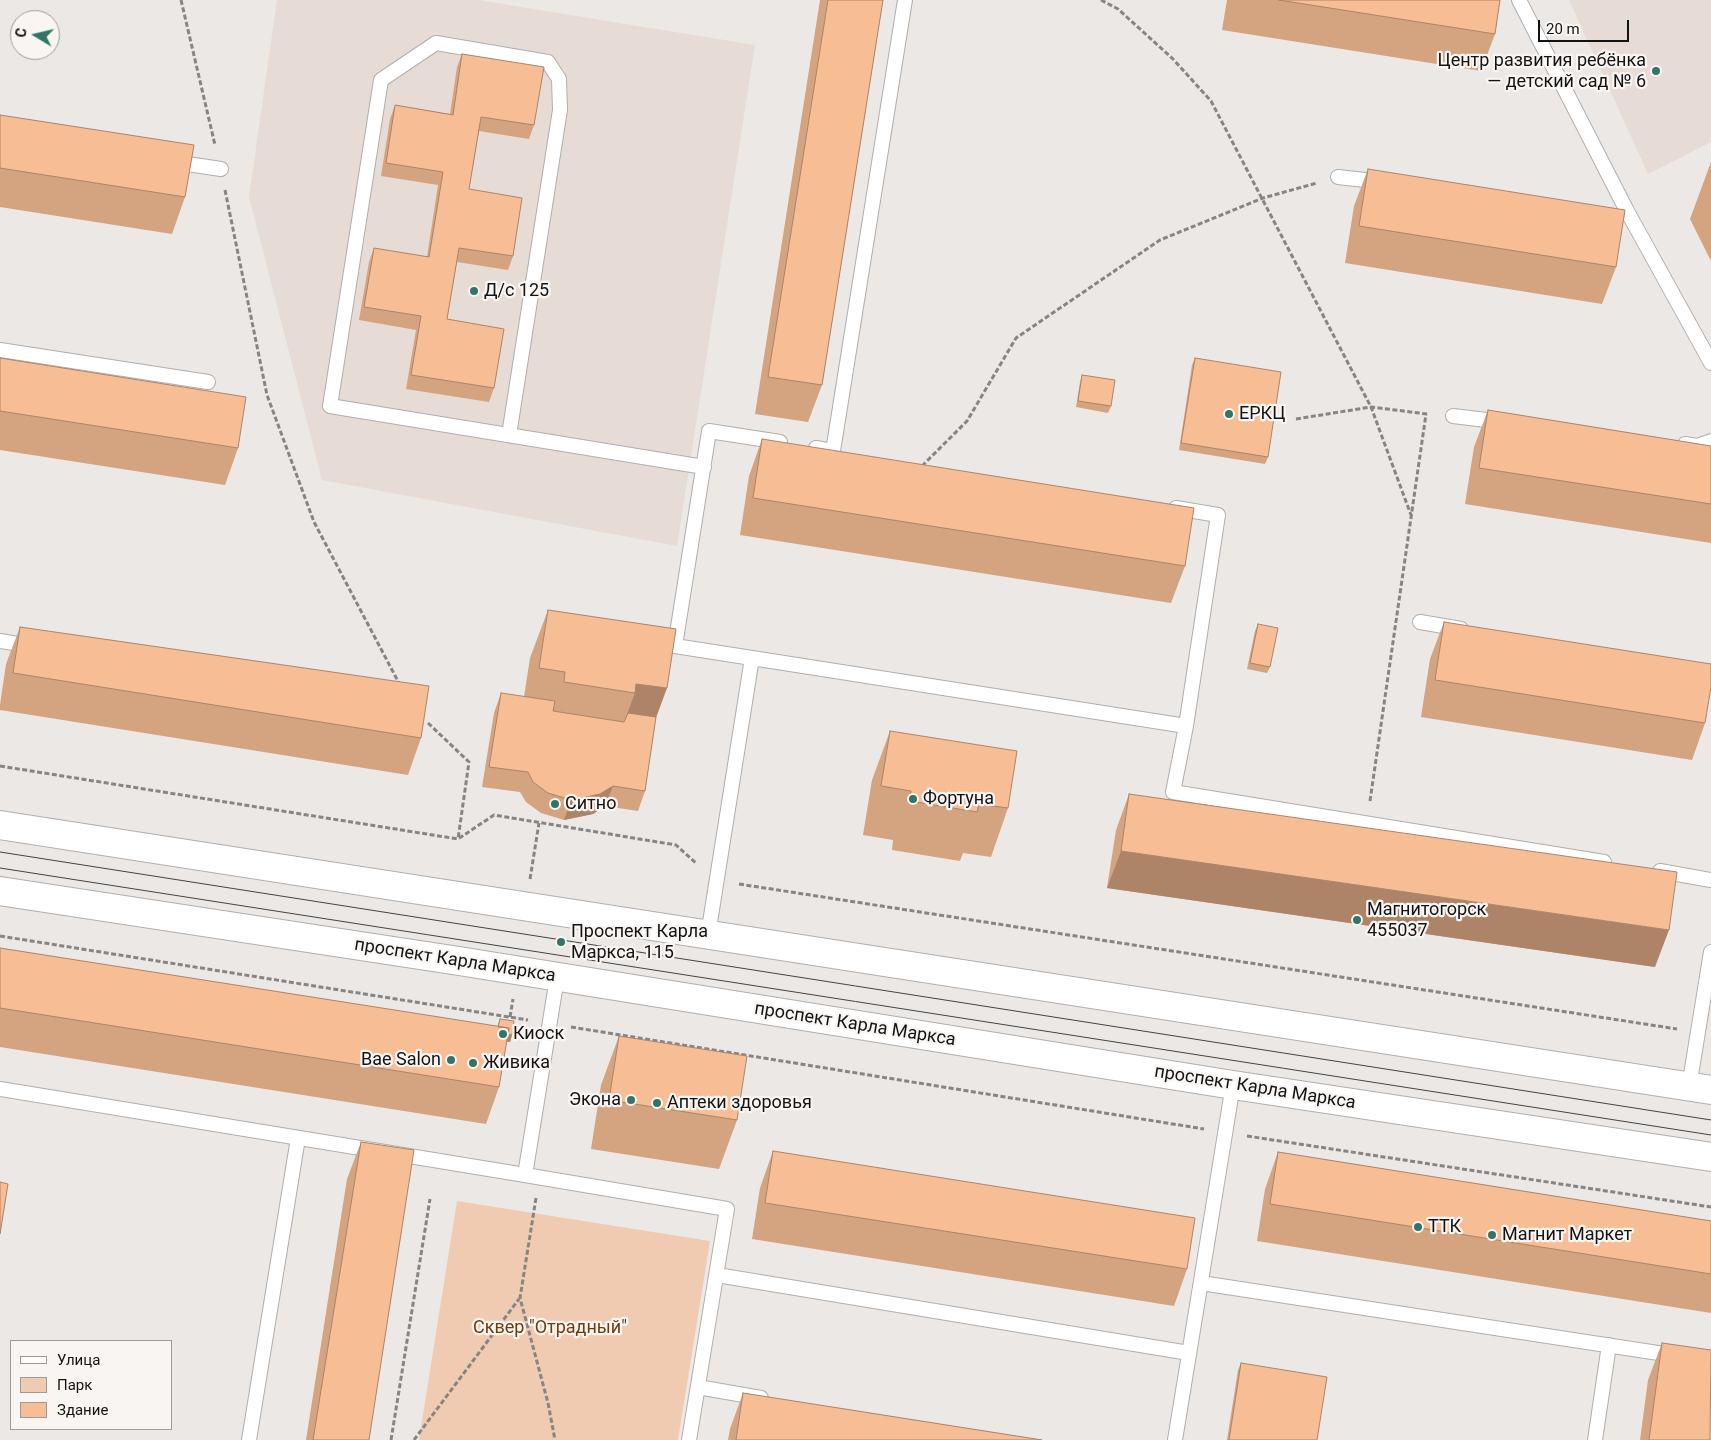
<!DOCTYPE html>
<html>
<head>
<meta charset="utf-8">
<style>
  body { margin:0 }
  #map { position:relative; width:1711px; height:1440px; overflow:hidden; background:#ebe8e6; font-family:Roboto,sans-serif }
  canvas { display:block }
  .legend { position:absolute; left:10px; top:1340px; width:162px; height:90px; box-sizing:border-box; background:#f9f5f3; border:1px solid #9d9b99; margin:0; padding:6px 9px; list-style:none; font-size:15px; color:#141313 }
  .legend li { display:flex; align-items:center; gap:10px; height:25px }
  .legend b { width:25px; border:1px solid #9d9b99 }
  .north { position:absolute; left:10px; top:10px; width:50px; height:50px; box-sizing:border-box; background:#f9f5f3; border:1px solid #9d9b99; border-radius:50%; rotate:279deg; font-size:14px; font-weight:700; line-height:20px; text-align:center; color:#141313 }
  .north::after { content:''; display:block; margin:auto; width:18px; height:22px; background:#327567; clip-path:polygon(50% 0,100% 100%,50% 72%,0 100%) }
  .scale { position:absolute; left:1538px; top:20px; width:91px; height:22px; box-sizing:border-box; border:2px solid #141313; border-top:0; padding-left:6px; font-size:15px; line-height:18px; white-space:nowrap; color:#141313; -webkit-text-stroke:4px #f9f5f3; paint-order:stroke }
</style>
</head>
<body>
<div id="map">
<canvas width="1711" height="1440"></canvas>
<ul class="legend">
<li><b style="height:6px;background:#fff"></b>Улица</li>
<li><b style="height:14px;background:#f0cbb1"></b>Парк</li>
<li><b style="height:14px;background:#f7bd94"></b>Здание</li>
</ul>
<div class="north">С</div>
<div class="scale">20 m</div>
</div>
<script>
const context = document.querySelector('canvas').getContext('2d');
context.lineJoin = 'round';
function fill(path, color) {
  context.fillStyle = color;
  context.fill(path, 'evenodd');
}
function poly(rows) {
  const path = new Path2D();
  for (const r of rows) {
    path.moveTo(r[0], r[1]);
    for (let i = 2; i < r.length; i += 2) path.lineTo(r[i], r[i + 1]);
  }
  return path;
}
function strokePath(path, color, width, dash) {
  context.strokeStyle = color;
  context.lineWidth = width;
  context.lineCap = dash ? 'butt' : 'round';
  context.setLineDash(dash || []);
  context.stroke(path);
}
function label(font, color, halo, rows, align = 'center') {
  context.font = font + ' Roboto,sans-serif';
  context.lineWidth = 4.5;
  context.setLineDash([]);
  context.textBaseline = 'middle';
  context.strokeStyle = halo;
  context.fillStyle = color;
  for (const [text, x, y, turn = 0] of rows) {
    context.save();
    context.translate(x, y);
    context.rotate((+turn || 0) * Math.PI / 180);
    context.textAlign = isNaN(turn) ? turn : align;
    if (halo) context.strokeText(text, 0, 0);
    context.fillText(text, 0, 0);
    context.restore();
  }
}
fill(poly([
  [277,0,478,0,755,45,677,546,322,480,249,197],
  [1569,0,1711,0,1711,142,1648,174]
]), '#e6dcd5');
fill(poly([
  [457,1201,710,1241,678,1440,419,1440]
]), '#f0cbb1');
const service = poly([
  [1519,0,1627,211,1711,363],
  [174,162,221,169],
  [1338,177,1383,182],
  [0,350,208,382],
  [1453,416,1503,422],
  [509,435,560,110,559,79,548,62,436,43,381,80,330,406,704,467],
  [1685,444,1697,446,1711,441],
  [816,448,833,451,905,0],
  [1176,508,1218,515,1186,726,1173,792,1604,862],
  [1420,622,1461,629],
  [0,641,413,709],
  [752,658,1186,726],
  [1660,871,1711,880],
  [708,935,752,658,675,646,709,431,780,442],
  [1689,1087,1711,952],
  [0,1089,525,1175,557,978],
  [525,1175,727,1209,689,1440],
  [717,1275,1189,1353],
  [1201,1283,1711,1361],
  [698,1387,761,1398],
  [249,1440,298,1138],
  [1175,1440,1233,1085],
  [1595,1440,1609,1345]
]);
const secondary = poly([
  [0,825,1711,1090],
  [0,891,459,961,1233,1085,1711,1157]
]);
strokePath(service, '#b1aeac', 16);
strokePath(secondary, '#b1aeac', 30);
strokePath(poly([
  [181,0,215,145],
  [1101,0,1118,9,1173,59,1211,101,1371,407,1411,515],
  [225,190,267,395,314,522,400,685],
  [1296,419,1371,407,1427,414],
  [922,466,967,421,1016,338,1160,240,1263,198,1317,183],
  [428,723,469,762,458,839],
  [0,766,458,839,494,815,676,845,697,864],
  [1370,801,1426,414],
  [530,879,539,823],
  [739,884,1677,1029],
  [0,936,528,1020],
  [510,1017,513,999],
  [571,1027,1204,1129],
  [1247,1136,1711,1207],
  [536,1198,520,1298,548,1403,555,1440],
  [391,1440,430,1199],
  [414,1440,519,1299]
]), '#878584', 3, [5, 2.5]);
strokePath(service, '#fff', 14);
strokePath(secondary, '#fff', 28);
strokePath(poly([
  [0,852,1711,1120],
  [0,868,1711,1135]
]), '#454443', 1);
fill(poly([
  [820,0,883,0,822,385,808,422,755,414],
  [1227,0,1500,0,1495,34,1481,71,1222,30],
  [462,54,534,125,529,139,479,131,469,189,513,256,508,270,457,262,447,319,494,388,489,402,406,389,416,330,359,320,369,262,374,248,427,257,438,185,381,176,390,119,395,105,450,114,457,67],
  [0,115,185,197,172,234,0,207],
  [1711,162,1711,261,1690,219],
  [1368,169,1616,267,1602,304,1345,263,1354,206],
  [0,358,238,448,225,485,0,450],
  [1195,358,1268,457,1265,464,1179,450,1192,365],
  [1082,375,1111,406,1108,413,1076,407,1080,382],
  [1488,410,1711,446,1711,543,1465,504,1474,447],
  [762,439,1185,566,1171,603,740,535,749,476],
  [548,610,676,629,656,717,645,791,638,811,605,806,593,814,564,820,541,813,526,802,520,792,482,787,494,713,501,693,524,697,530,658],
  [1444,622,1705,723,1692,760,1421,717,1430,659],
  [1258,624,1270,667,1267,673,1247,669,1255,631],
  [20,627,421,738,408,775,0,710,0,705,6,664],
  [890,731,1008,808,991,857,963,853,960,861,892,850,893,840,863,835,872,780],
  [1129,794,1655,967,1107,888,1116,830],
  [0,948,497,1027,500,1019,512,1035,510,1042,506,1041,499,1087,486,1124,0,1047],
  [619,1036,737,1120,719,1169,591,1149,601,1085],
  [361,1142,369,1440,306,1440,347,1179],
  [773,1151,1187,1269,1174,1306,752,1239,760,1188],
  [1278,1152,1711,1221,1711,1313,1257,1241,1265,1189],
  [1662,1343,1710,1440,1640,1440,1648,1380],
  [1241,1363,1317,1440,1227,1440,1238,1370],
  [743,1393,1042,1440,728,1440,730,1429]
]), '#d4a37f');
fill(poly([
  [636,684,667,688,649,737,620,733,635,693],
  [613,786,605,806,593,814,564,820,571,800],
  [1121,851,1669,930,1655,967,1107,888],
  [498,1033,512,1035,510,1042,495,1040]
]), '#ad8468');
const building = poly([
  [828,0,883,0,822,385,768,377,828,0],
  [1279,0,1500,0,1495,34,1279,0],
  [462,54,544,67,534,125,481,117,469,189,522,198,513,256,459,248,447,319,504,329,494,388,411,375,421,316,364,307,374,248,429,257,443,172,386,163,395,105,453,115,462,54],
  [0,115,194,145,185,197,0,168,0,115],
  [1368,169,1625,210,1616,267,1359,226,1368,169],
  [0,358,246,397,238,448,0,411,0,358],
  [1195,358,1281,372,1268,457,1181,443,1195,358],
  [1082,375,1115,380,1111,406,1078,401,1082,375],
  [1488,410,1711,446,1711,504,1479,468,1488,410],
  [762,439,1194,508,1185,566,753,498,762,439],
  [548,610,676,629,667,688,636,684,635,693,564,682,565,672,539,668,548,610],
  [1444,622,1711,664,1711,687,1705,723,1435,680,1444,622],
  [1258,624,1278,628,1270,667,1250,663,1258,624],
  [20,627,429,686,421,738,13,673,20,627],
  [501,693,555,701,553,711,624,722,628,713,656,717,645,791,613,786,600,794,571,800,548,793,533,782,528,772,489,767,501,693],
  [890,731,1017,751,1008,808,979,804,977,812,910,801,911,791,881,786,890,731],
  [1129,794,1677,872,1669,930,1121,851,1129,794],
  [0,948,509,1028,499,1087,0,1008,0,948],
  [500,1019,514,1021,512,1035,508,1034,509,1028,498,1027,500,1019],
  [619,1036,747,1056,737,1120,609,1100,619,1036],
  [361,1142,414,1150,369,1440,313,1440,361,1142],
  [773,1151,1195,1218,1187,1269,765,1203,773,1151],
  [1278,1152,1711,1221,1711,1274,1270,1204,1278,1152],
  [0,1182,8,1184,0,1234,0,1182],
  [1662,1343,1711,1350,1710,1440,1649,1440,1662,1343],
  [1241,1363,1327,1377,1317,1440,1229,1440,1241,1363],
  [743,1393,1042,1440,736,1440,743,1393]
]);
fill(building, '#f7bd94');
strokePath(building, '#ad8468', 1);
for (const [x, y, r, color] of [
  [1656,71,5,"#327567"],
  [474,291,5,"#327567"],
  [1229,414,5,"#327567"],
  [913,799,5,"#327567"],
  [555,804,5,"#327567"],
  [1357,920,5,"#327567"],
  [561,942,5,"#327567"],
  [503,1034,5,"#327567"],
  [451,1060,5,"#327567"],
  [473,1063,5,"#327567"],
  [631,1100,5,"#327567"],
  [657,1103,5,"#327567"],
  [1418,1227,5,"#327567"],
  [1492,1235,5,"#327567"]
]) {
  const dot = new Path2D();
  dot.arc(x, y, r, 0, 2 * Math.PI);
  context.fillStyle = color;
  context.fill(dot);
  strokePath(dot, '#f9f5f3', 2);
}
label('18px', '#141313', '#f9f5f3', [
  ["Центр развития ребёнка",1646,61,"right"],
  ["— детский сад № 6",1646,82,"right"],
  ["Д/с 125",484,291],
  ["ЕРКЦ",1239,414],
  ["Фортуна",923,799],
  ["Ситно",565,804],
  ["Магнитогорск",1367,910],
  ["455037",1367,931],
  ["Проспект Карла",571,932],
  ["Маркса, 115",571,953],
  ["Киоск",513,1034],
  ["Bae Salon",441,1060,"right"],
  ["Живика",483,1063],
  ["Экона",621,1100,"right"],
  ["Аптеки здоровья",667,1103],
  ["ТТК",1428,1227],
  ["Магнит Маркет",1502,1235]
], 'left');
label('18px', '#141313', '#f9f5f3', [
  ["проспект Карла Маркса",455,961,9],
  ["проспект Карла Маркса",855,1025,9],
  ["проспект Карла Маркса",1255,1088,9]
]);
label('18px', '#6f3b0a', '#f9f5f3', [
  ["Сквер \"Отрадный\"",550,1328]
]);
</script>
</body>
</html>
